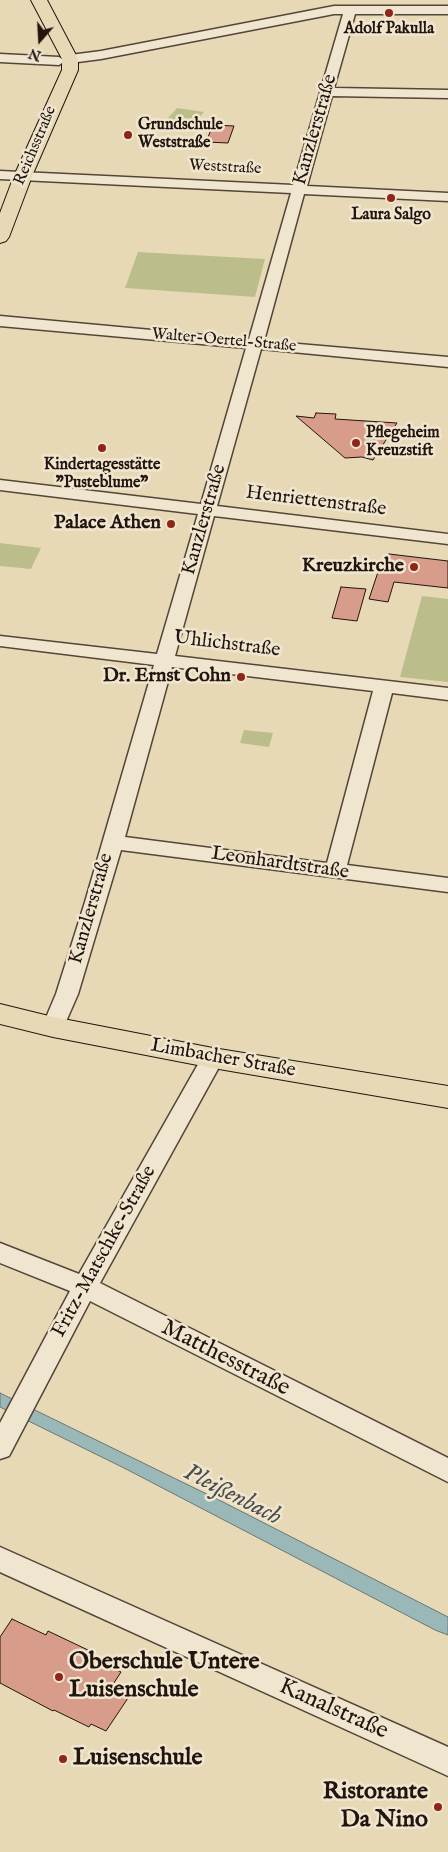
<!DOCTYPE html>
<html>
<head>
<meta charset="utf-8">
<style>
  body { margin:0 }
  #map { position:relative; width:448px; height:1852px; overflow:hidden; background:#e8d9b6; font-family:"IM FELL English",serif }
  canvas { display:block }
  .north { position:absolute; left:15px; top:15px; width:50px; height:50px; -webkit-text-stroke:4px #f0e6d0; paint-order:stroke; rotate:199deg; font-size:14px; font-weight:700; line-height:20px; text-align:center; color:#21150e }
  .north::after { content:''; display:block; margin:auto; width:18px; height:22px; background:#21150e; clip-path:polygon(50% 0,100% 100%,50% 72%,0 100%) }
</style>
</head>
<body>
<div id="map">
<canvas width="448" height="1852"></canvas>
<div class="north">N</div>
</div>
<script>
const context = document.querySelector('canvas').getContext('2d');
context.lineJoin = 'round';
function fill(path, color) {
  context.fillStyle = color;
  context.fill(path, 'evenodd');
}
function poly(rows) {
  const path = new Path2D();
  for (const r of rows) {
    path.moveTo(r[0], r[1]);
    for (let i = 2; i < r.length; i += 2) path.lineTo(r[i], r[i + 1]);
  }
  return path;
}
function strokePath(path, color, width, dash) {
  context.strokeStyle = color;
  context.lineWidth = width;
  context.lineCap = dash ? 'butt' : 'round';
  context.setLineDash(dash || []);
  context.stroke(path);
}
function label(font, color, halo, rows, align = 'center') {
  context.font = font + ' "IM FELL English",serif';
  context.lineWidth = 5;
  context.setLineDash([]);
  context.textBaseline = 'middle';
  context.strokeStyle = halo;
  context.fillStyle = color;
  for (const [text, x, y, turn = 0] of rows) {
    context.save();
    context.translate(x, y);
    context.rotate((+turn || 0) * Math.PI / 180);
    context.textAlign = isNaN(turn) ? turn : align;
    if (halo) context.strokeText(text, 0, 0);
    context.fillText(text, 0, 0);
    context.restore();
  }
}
fill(poly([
  [177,108,204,112,189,129,162,125],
  [138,252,265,259,255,297,125,288],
  [0,543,41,548,31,569,0,566],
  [422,596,448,599,448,682,400,677],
  [244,730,273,733,269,747,240,743]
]), '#bbbe8b');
const water = poly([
  [0,1393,223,1502,448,1617,448,1635,435,1630,126,1469,0,1407,0,1393]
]);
fill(water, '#9bb8b8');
strokePath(water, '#6a7774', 1);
const building = poly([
  [213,125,234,126,228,143,206,142,213,125],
  [316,413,336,414,335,419,397,423,373,460,362,457,345,458,296,416,314,418,316,413],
  [389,554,448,561,448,588,394,582,388,602,369,599,382,560,386,561,389,554],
  [341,587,366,589,357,621,332,618,341,587],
  [12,1619,46,1635,48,1631,90,1651,87,1655,121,1672,110,1689,128,1698,106,1731,91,1724,89,1727,54,1710,53,1711,0,1683,0,1637,12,1619]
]);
fill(building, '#d89c8a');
strokePath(building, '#21150e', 1);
const minor = poly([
  [334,6,448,6,448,14,355,14,334,88,448,90,448,98,332,96,307,186,448,193,448,201,304,194,264,341,448,357,448,367,261,349,217,506,448,534,448,544,214,516,175,656,448,688,448,700,392,693,347,865,448,878,448,892,121,850,78,994,61,1033,53,1035,45,1033,42,1027,56,994,85,902,154,665,0,646,0,636,157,654,198,514,0,490,0,480,201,504,246,348,0,326,0,316,249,339,291,193,0,179,0,171,293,185,343,14,334,14,101,59,70,63,64,59,70,55,101,51,334,6],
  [172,667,373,691,327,863,125,837,172,667],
  [0,54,59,57,65,61,59,65,0,62,0,54],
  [213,1050,221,1052,224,1058,100,1283,448,1458,448,1482,90,1301,9,1456,0,1459,0,1423,70,1291,0,1263,0,1243,79,1274,205,1052,213,1050],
  [0,1547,448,1747,448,1776,0,1572,0,1547]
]);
const major = poly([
  [31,0,47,0,78,59,78,70,32,176,9,237,6,241,0,243,0,213,14,176,62,70,62,59,31,0],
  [0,1004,53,1017,213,1048,448,1086,448,1108,213,1068,53,1037,0,1024,0,1004]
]);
strokePath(minor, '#534638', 3);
strokePath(major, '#21150e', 2);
fill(minor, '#f0e6d0');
fill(major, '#e8d9b6');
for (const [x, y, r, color] of [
  [389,13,5,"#8f2418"],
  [128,135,5,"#8f2418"],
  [391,198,5,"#8f2418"],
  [356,443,5,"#8f2418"],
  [102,448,5,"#8f2418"],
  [171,524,5,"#8f2418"],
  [414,567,5,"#8f2418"],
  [241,677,5,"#8f2418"],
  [59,1677,5,"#8f2418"],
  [63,1759,5,"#8f2418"],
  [438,1807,5,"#8f2418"]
]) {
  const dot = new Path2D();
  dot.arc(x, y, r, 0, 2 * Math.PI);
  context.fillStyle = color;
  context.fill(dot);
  strokePath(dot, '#f0e6d0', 2);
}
label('bold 16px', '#21150e', '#f0e6d0', [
  ["Adolf Pakulla",389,30],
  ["Grundschule",138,126,"left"],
  ["Weststraße",138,144,"left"],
  ["Laura Salgo",391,216],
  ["Pflegeheim",366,434,"left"],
  ["Kreuzstift",366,452,"left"],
  ["Kindertagesstätte",102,466],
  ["\"Pusteblume\"",102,484]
]);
label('16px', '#21150e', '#f0e6d0', [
  ["Reichsstraße",36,146,-67],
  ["Weststraße",225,168,3],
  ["Walter-Oertel-Straße",224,341,5]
]);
label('20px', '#21150e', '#f0e6d0', [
  ["Kanzlerstraße",316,130,-74],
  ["Henriettenstraße",316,502,7],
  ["Kanzlerstraße",205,520,-74],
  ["Uhlichstraße",227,645,7],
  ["Leonhardtstraße",280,864,8],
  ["Kanzlerstraße",92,909,-74],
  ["Limbacher Straße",223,1059,10],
  ["Fritz-Matschke-Straße",105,1252,-61]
]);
label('bold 20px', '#21150e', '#f0e6d0', [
  ["Palace Athen",161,524],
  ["Kreuzkirche",404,567],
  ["Dr. Ernst Cohn",231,677]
], 'right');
label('24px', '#21150e', '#f0e6d0', [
  ["Matthesstraße",225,1359,27],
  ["Kanalstraße",333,1710,24]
]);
label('bold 24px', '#21150e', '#f0e6d0', [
  ["Oberschule Untere",69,1663],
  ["Luisenschule",69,1691],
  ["Luisenschule",73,1759],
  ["Ristorante",428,1793,"right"],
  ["Da Nino",428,1821,"right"]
], 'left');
label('italic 25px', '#4c4e4a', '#f0e6d0', [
  ["Pleißenbach",232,1496,27]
]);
</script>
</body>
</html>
